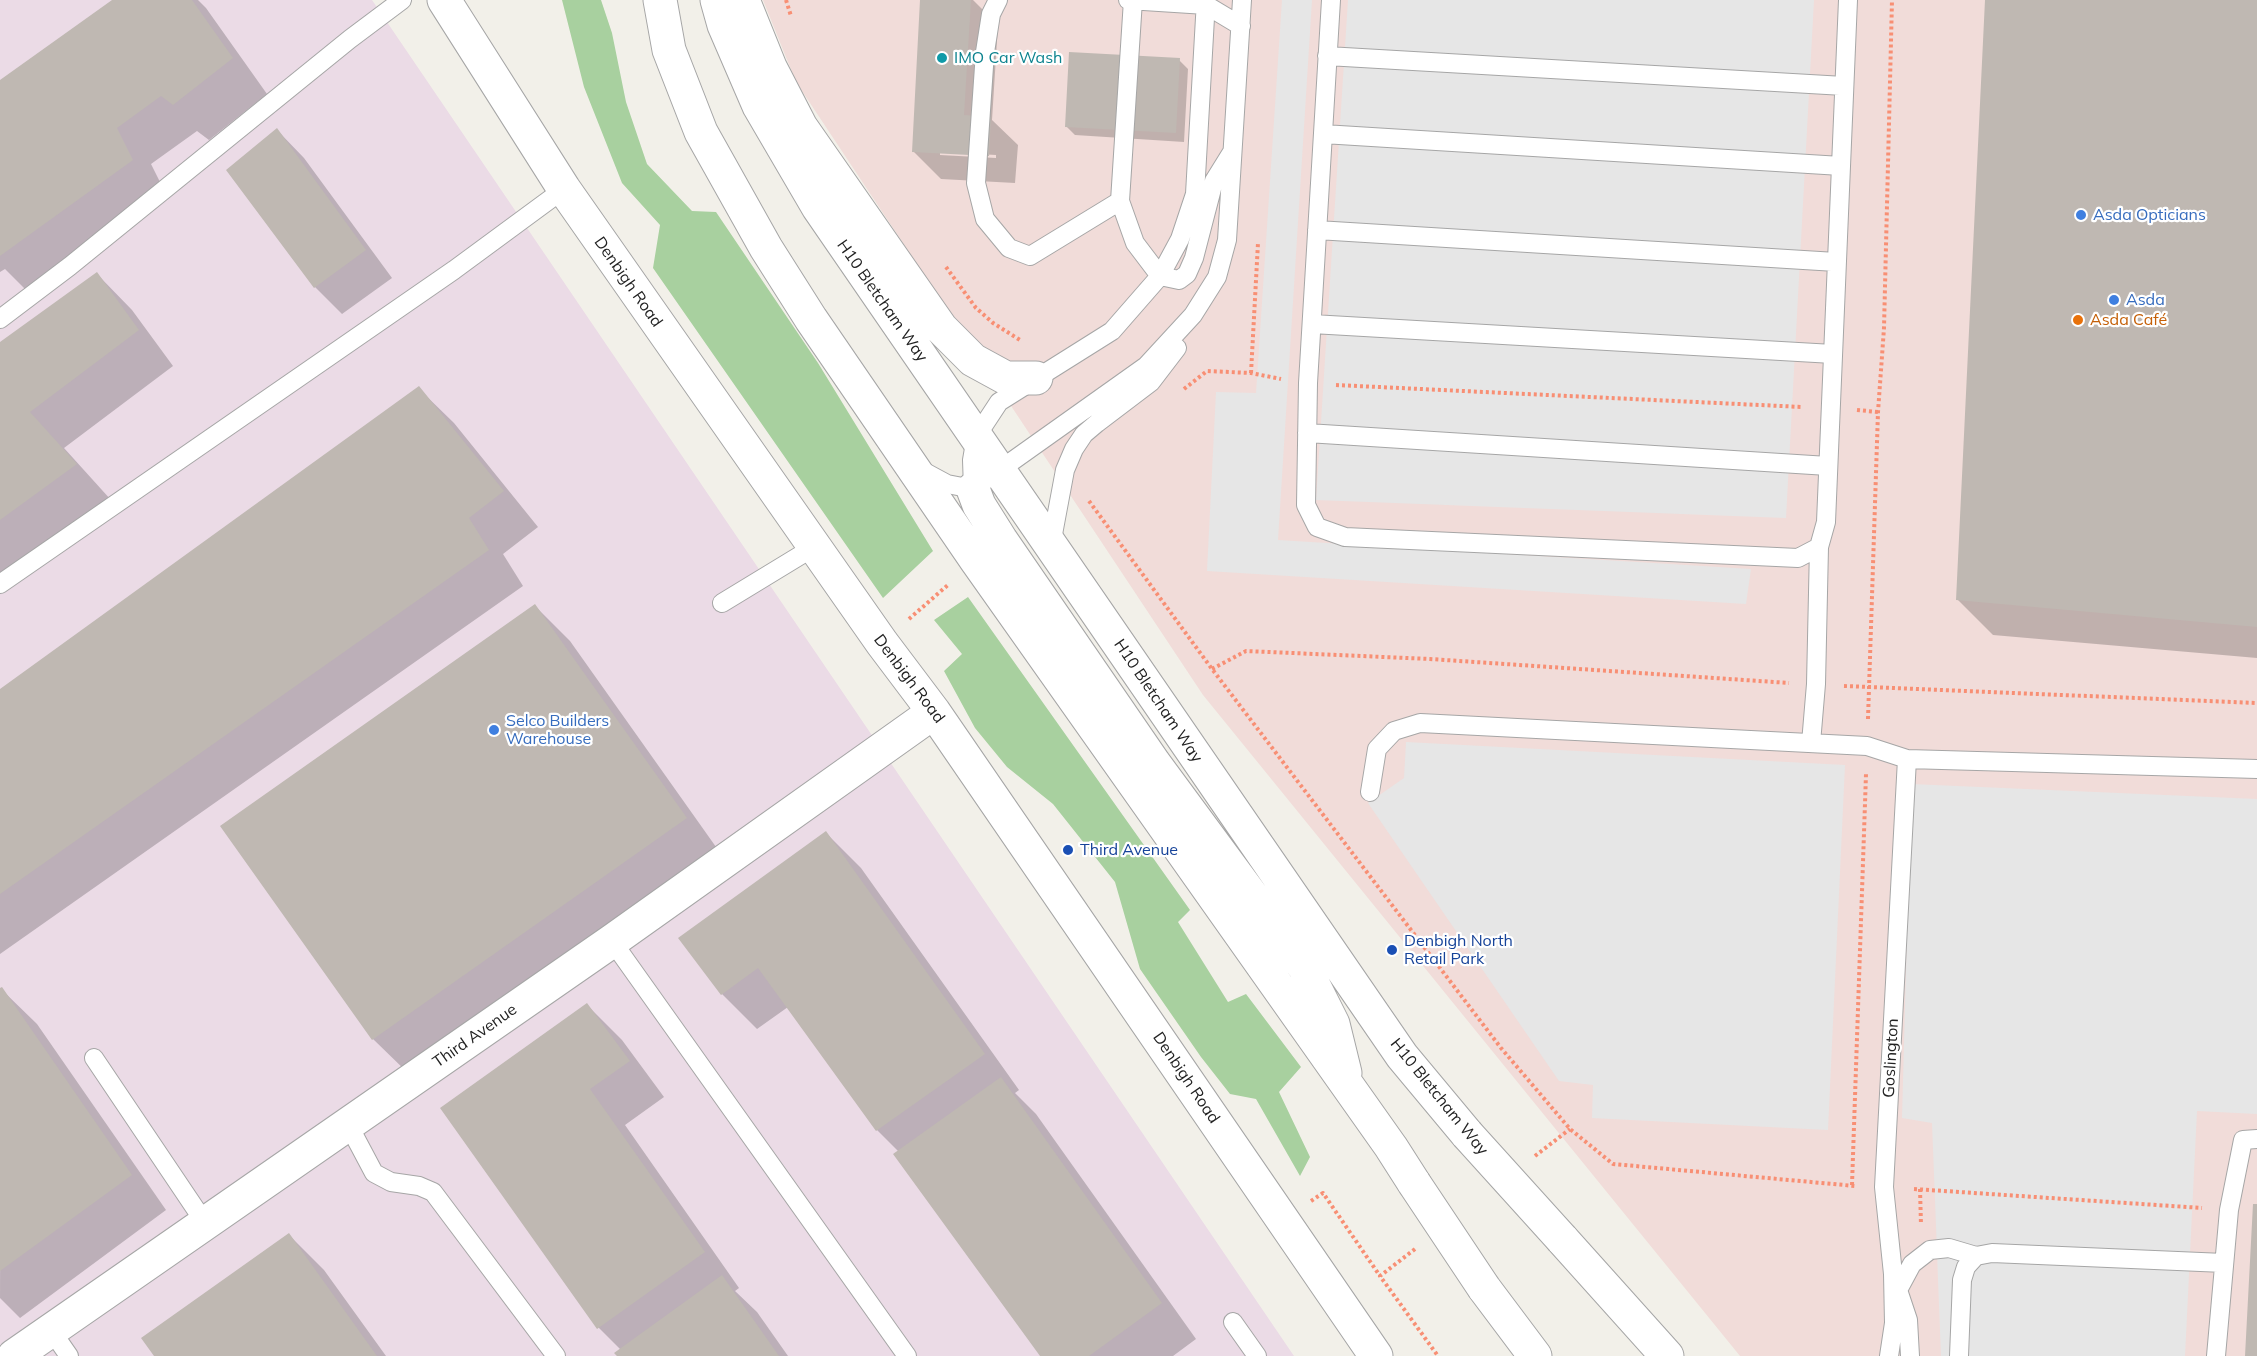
<!DOCTYPE html>
<html>
<head>
<meta charset="utf-8">
<style>
  body { margin:0 }
  canvas { display:block; background:#f2f0e9 }
</style>
</head>
<body>
<canvas width="2257" height="1356"></canvas>
<script>
const context = document.querySelector('canvas').getContext('2d');
context.lineJoin = 'round';
function fill(path, color) {
  context.fillStyle = color;
  context.fill(path, 'evenodd');
}
function poly(rows) {
  const path = new Path2D();
  for (const r of rows) {
    path.moveTo(r[0], r[1]);
    for (let i = 2; i < r.length; i += 2) path.lineTo(r[i], r[i + 1]);
  }
  return path;
}
function strokePath(path, color, width, dash) {
  context.strokeStyle = color;
  context.lineWidth = width;
  context.lineCap = dash ? 'butt' : 'round';
  context.setLineDash(dash || []);
  context.stroke(path);
}
function label(font, color, halo, rows, align = 'center') {
  context.font = font + ' Mulish,sans-serif';
  context.lineWidth = 4.5;
  context.setLineDash([]);
  context.textBaseline = 'middle';
  context.strokeStyle = halo;
  context.fillStyle = color;
  for (const [text, x, y, turn = 0] of rows) {
    context.save();
    context.translate(x, y);
    context.rotate((+turn || 0) * Math.PI / 180);
    context.textAlign = isNaN(turn) ? turn : align;
    if (halo) context.strokeText(text, 0, 0);
    context.fillText(text, 0, 0);
    context.restore();
  }
}
fill(poly([
  [763,0,2257,0,2257,1356,1740,1356,1203,695,796,82]
]), '#f1dcd9');
fill(poly([
  [0,0,372,0,1294,1356,0,1356]
]), '#ebdbe6');
fill(poly([
  [562,0,601,0,612,33,626,102,647,164,692,211,716,212,818,363,933,551,883,598,653,268,660,225,622,183,584,87],
  [968,597,1190,910,1178,922,1228,1002,1246,994,1301,1067,1279,1092,1310,1157,1300,1176,1256,1099,1230,1094,1201,1057,1140,969,1115,882,1053,804,1007,767,975,728,944,671,962,654,934,620]
]), '#a8d09f');
fill(poly([
  [1282,0,1312,0,1278,540,1751,569,1746,604,1207,571,1216,392,1256,393],
  [1348,0,1814,0,1786,518,1316,500],
  [1406,742,1845,765,1828,1130,1592,1118,1593,1085,1559,1081,1368,803,1404,778],
  [1911,784,2257,799,2257,1114,2197,1111,2185,1356,1941,1356,1932,1123,1902,1118]
]), '#e6e6e6');
fill(poly([
  [115,0,198,0,206,8,267,94,209,140,197,131,151,164,167,196,30,294,5,269,0,272,0,82],
  [922,0,973,0,998,25,992,120,1018,145,1015,183,941,179,914,152],
  [940,152,996,155,996,158,940,155],
  [1986,0,2257,0,2257,658,1993,635,1958,600],
  [1179,60,1188,69,1184,142,1075,135,1066,126],
  [277,130,304,158,392,278,342,314,315,287,228,171],
  [97,274,132,310,173,366,64,448,111,500,0,581,0,344],
  [418,388,454,423,538,527,503,554,523,586,0,954,0,691],
  [535,606,570,641,721,854,409,1074,373,1039,222,826],
  [826,833,861,868,1019,1090,1015,1093,1036,1114,1196,1339,1173,1356,1042,1356,899,1152,877,1130,788,1007,757,1029,722,994],
  [1,989,37,1024,166,1210,20,1318,0,1298],
  [587,1005,622,1040,664,1097,625,1125,739,1288,735,1291,757,1312,788,1356,619,1356,621,1350,599,1328,442,1109],
  [289,1235,324,1270,386,1356,156,1356]
]), '#0003');
fill(poly([
  [112,0,192,0,233,58,173,105,161,96,117,128,133,160,0,256,0,80],
  [920,0,971,0,964,115,991,117,989,156,912,152],
  [1985,0,2257,0,2257,627,1956,600],
  [1069,52,1180,58,1176,133,1065,127],
  [277,128,366,250,314,288,226,170],
  [97,272,139,330,30,412,77,464,0,520,0,342],
  [419,386,504,491,469,518,489,550,0,894,0,689],
  [535,604,687,818,372,1040,220,826],
  [826,831,985,1054,876,1131,758,968,721,995,678,938],
  [2,987,132,1175,0,1271,0,988],
  [587,1003,630,1061,590,1089,705,1252,597,1329,440,1108],
  [1001,1077,1162,1303,1089,1356,1040,1356,893,1154],
  [2253,1204,2257,1204,2257,1356,2245,1356],
  [289,1233,377,1356,154,1356,141,1338],
  [722,1275,779,1356,617,1356,614,1353]
]), '#bfb8b2');
const service = poly([
  [998,0,991,14,985,52,976,183,985,219,1009,248,1030,256,1120,201],
  [1128,0,1206,5,1241,26],
  [1133,0,1120,201,1135,243,1160,276,1179,280,1187,274,1194,258,1214,181,1232,152],
  [1331,0,1308,383,1306,505,1317,527,1345,537,1798,558,1819,547,1826,522,1848,0],
  [1327,56,1844,86],
  [1323,134,1841,166],
  [1317,230,1836,262],
  [0,319,70,266,350,39,402,0],
  [1312,324,1833,354],
  [1307,433,1828,466],
  [921,470,947,484,973,489,1146,366,1193,315,1217,277,1227,240,1242,0],
  [973,489,972,460,976,437,999,402,1112,331,1160,276,1180,239,1195,194,1206,0],
  [1051,545,1065,470,1074,449,1084,434,1097,423,1151,382,1177,348],
  [0,584,454,270,564,189],
  [722,603,814,547],
  [1811,743,1816,684,1819,547],
  [1370,792,1377,749,1394,731,1420,723,1867,746,1907,759,2257,769],
  [612,941,907,1356],
  [94,1058,205,1223],
  [348,1124,374,1173,391,1182,419,1186,433,1192,556,1356],
  [1898,1290,1912,1264,1930,1250,1949,1248,1976,1256],
  [1899,1293,1908,1320,1910,1356],
  [1233,1322,1257,1356],
  [51,1330,69,1356],
  [1889,1356,1894,1323,1893,1274,1884,1187,1907,759],
  [1959,1356,1962,1280,1966,1267,1976,1256,1992,1253,2224,1263],
  [2216,1356,2229,1210,2243,1140,2257,1139]
]);
const minor = poly([
  [444,0,564,189,882,643,934,712,1376,1356],
  [14,1356,612,941,934,712]
]);
const tertiary = poly([
  [660,0,669,50,701,132,766,248,811,319,976,560,1391,1147,1414,1183],
  [717,0,724,25,759,106,818,207,1402,1056,1467,1134],
  [743,0,770,67,801,127,941,328,973,360,1006,378,1036,378],
  [973,489,979,505,1001,540,1154,763,1305,968,1333,1024,1345,1073],
  [1562,1239,1667,1356],
  [1484,1288,1535,1356]
]);
strokePath(service, '#a6a6a6', 20);
strokePath(minor, '#a6a6a6', 35);
strokePath(tertiary, '#a6a6a6', 35);
strokePath(poly([
  [786,0,791,16],
  [946,267,976,308,993,323,1020,340],
  [1251,373,1258,243],
  [1336,385,1802,407],
  [1184,389,1207,371,1251,373,1281,379],
  [1857,410,1878,412],
  [1089,501,1212,669,1501,1048,1570,1129,1613,1164,1855,1186],
  [909,619,949,584],
  [1212,669,1246,651,1430,659,1789,683],
  [1844,686,2257,703],
  [1868,719,1878,412,1884,328,1892,0],
  [1535,1156,1570,1129],
  [1852,1185,1866,774],
  [1914,1189,2202,1208],
  [1920,1189,1921,1225],
  [1311,1201,1323,1193,1380,1276],
  [1415,1249,1380,1276,1438,1356]
]), '#f88f74', 4, [3, 3]);
strokePath(service, '#fff', 18);
strokePath(minor, '#fff', 33);
strokePath(tertiary, '#fff', 33);
const tertiaryBridge = poly([
  [1467,1134,1562,1239],
  [1414,1183,1484,1288]
]);
strokePath(tertiaryBridge, '#a6a6a6', 35, []);
strokePath(tertiaryBridge, '#fff', 33);
for (const [x, y, r, color] of [
  [942,58,6,"#0f9aa8"],
  [2081,215,6,"#3f7fe0"],
  [2114,300,6,"#3f7fe0"],
  [2078,320,6,"#e8710a"],
  [494,730,6,"#3f7fe0"],
  [1068,850,6,"#1a4fb4"],
  [1392,950,6,"#1a4fb4"]
]) {
  const dot = new Path2D();
  dot.arc(x, y, r, 0, 2 * Math.PI);
  context.fillStyle = color;
  context.fill(dot);
  strokePath(dot, '#fff', 2);
}
label('16px', '#0d838f', '#fff', [
  ["IMO Car Wash",954,58]
], 'left');
label('16px', '#366cbe', '#fff', [
  ["Asda Opticians",2093,215],
  ["Asda",2126,300],
  ["Selco Builders",506,721],
  ["Warehouse",506,739]
], 'left');
label('16px', '#222', '#fff', [
  ["Denbigh Road",628,282,55],
  ["H10 Bletcham Way",882,301,55],
  ["Denbigh Road",909,679,53],
  ["H10 Bletcham Way",1158,701,56],
  ["Third Avenue",475,1036,-35],
  ["Goslington",1891,1058,-87],
  ["Denbigh Road",1186,1078,56],
  ["H10 Bletcham Way",1439,1097,51]
]);
label('16px', '#c56008', '#fff', [
  ["Asda Café",2090,320]
], 'left');
label('16px', '#164399', '#fff', [
  ["Third Avenue",1080,850],
  ["Denbigh North",1404,941],
  ["Retail Park",1404,959]
], 'left');
</script>
</body>
</html>
